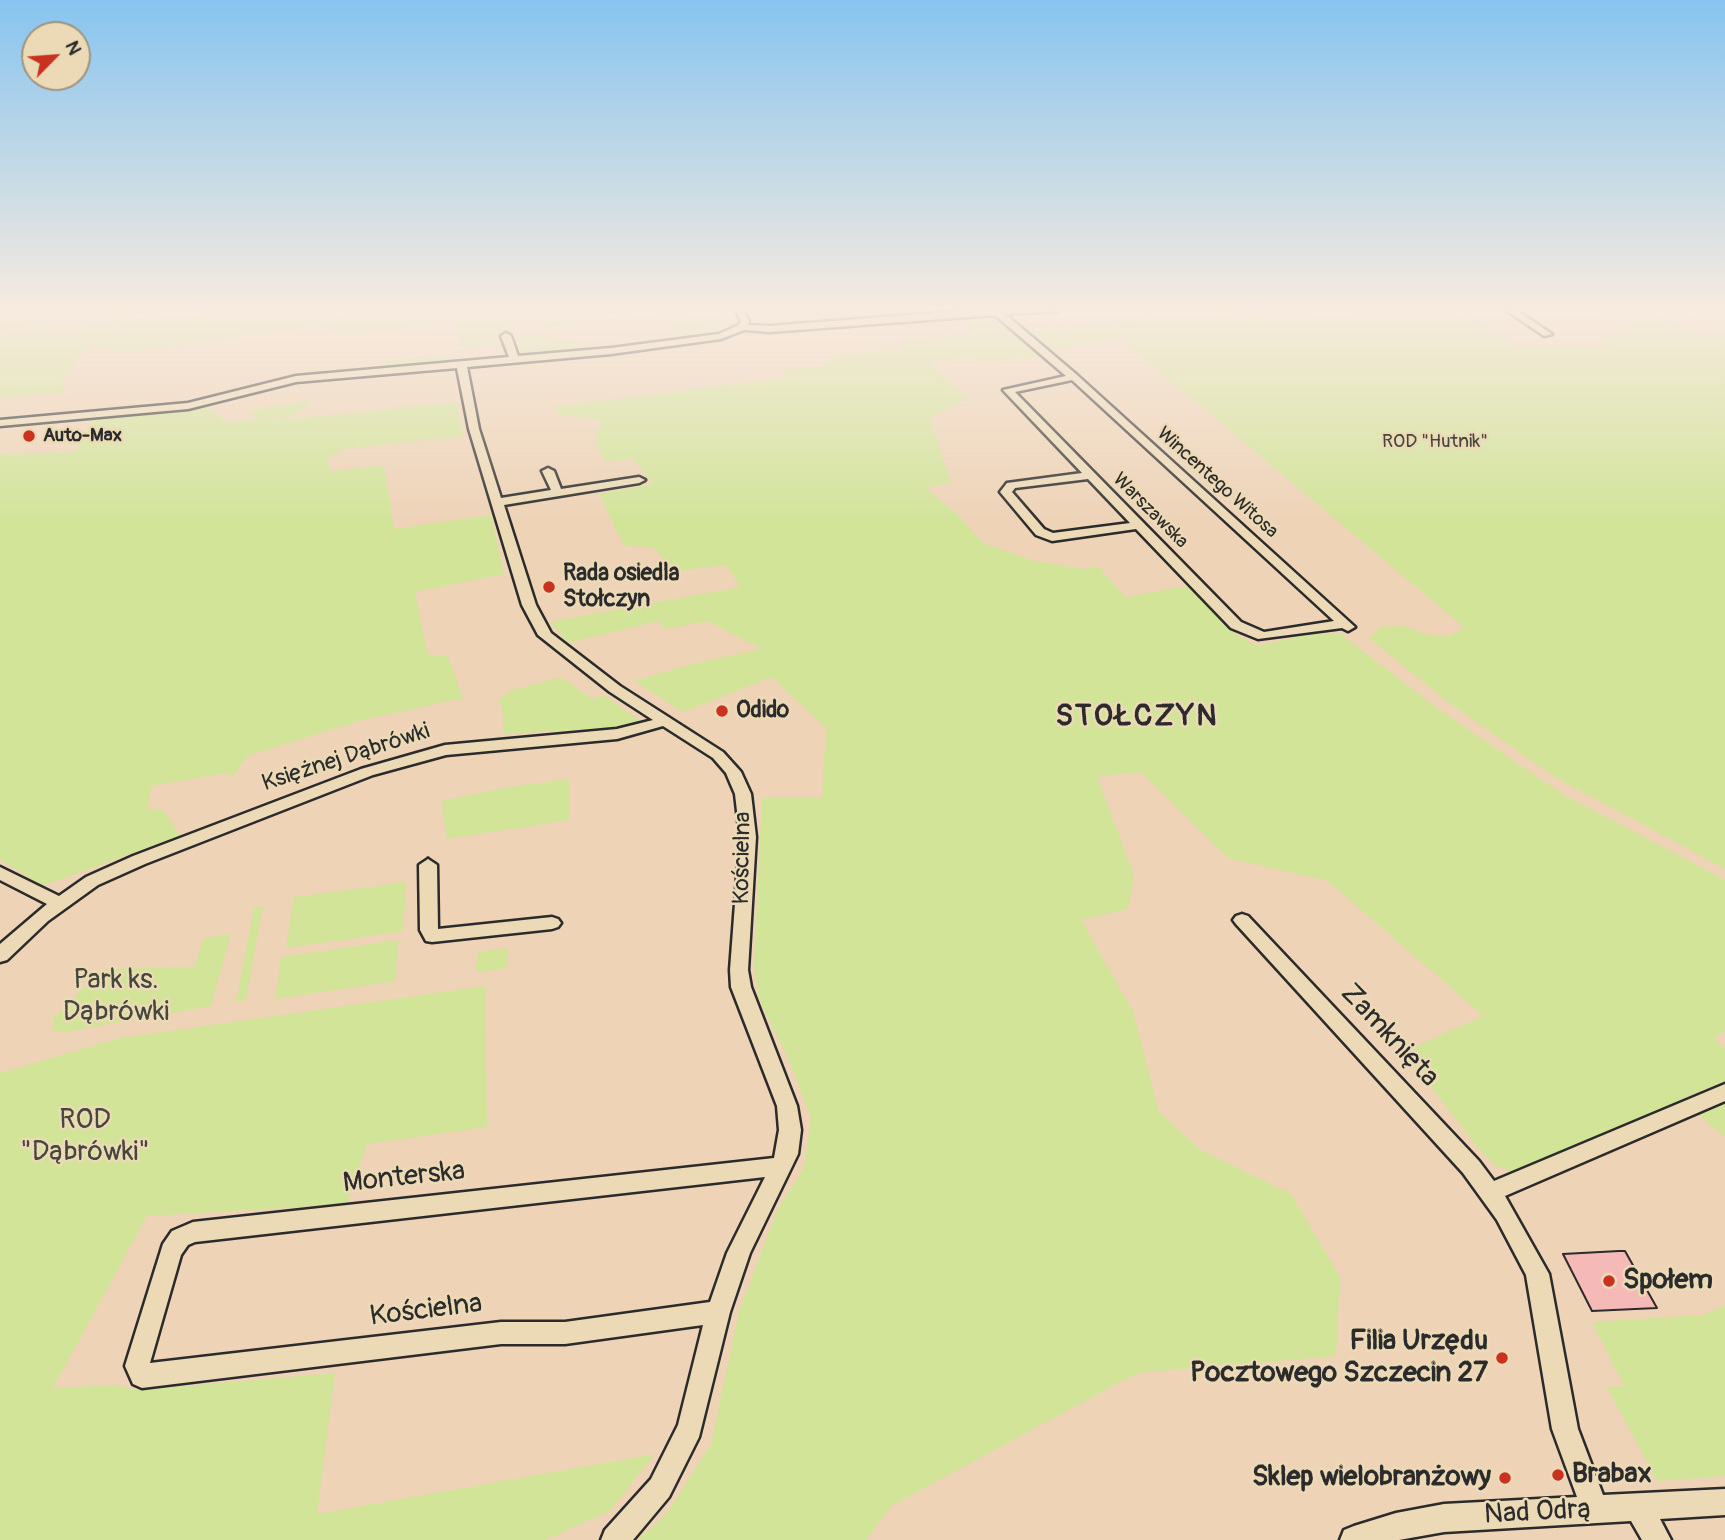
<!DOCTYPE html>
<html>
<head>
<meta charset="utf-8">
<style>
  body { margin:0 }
  #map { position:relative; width:1725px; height:1540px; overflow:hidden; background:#eed3b7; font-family:Pangolin,sans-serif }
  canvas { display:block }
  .north { position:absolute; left:21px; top:21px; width:70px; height:70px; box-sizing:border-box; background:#ecdab7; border:2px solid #9f947f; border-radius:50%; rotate:65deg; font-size:19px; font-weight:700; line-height:28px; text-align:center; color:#2b2b2b }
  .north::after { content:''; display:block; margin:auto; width:24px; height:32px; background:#c8321e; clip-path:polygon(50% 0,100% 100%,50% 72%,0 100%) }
</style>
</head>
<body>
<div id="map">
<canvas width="1725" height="1540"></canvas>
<div class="north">N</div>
</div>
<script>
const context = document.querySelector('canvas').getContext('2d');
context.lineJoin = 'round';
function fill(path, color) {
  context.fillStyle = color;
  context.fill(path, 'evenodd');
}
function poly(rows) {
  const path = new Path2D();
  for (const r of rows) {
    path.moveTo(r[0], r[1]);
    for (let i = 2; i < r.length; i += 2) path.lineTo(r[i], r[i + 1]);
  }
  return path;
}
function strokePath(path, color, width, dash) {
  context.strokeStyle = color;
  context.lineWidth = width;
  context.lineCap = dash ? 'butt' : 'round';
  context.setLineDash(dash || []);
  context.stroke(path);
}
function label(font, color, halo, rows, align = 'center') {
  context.font = font + ' Pangolin,sans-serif';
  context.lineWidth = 5;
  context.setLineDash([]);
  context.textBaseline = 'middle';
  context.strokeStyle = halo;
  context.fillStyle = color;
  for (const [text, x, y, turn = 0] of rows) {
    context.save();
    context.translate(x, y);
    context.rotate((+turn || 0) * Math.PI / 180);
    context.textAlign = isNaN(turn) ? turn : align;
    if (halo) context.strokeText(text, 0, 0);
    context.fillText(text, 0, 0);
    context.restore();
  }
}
fill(poly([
  [0,308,198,308,0,330],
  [231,308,331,308,334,314,388,308,639,308,628,313,592,316,594,320,575,322,577,325,545,329,536,312,519,314,508,319,513,333,497,338,498,344,464,349,449,322,336,336,336,329,315,326,126,352,89,346,60,380,66,392,0,398,0,334],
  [658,308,708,308,683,311,692,323,734,319,706,333,678,336],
  [778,308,858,308,862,316,773,323,756,320,749,310],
  [1450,308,1467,320,1478,320,1517,347,1612,346,1602,344,1604,333,1629,328,1593,308,1645,308,1699,333,1725,333,1725,869,1550,774,1447,701,1369,638,1381,627,1406,626,1423,634,1449,636,1465,628,1121,339,1046,350,1019,328,1276,310,1351,315,1348,309],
  [1651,308,1725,308,1725,325,1694,312,1664,314],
  [989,314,1041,356,983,363,976,357,930,363,967,399,930,418,951,483,926,488,961,518,983,543,1031,560,1082,569,1099,567,1125,597,1188,586,1238,636,1257,646,1307,635,1339,633,1441,711,1564,795,1725,880,1725,1031,1713,1039,1725,1048,1725,1081,1514,1172,1496,1166,1475,1144,1404,1052,1498,1009,1482,1015,1328,881,1228,858,1141,772,1097,776,1134,876,1128,909,1081,920,1133,1011,1159,1112,1201,1150,1291,1194,1340,1277,1336,1356,1137,1373,891,1506,866,1540,638,1540,668,1512,711,1444,739,1312,778,1209,804,1168,811,1118,789,1060,759,999,754,965,762,797,822,797,826,728,772,677,683,712,634,681,692,664,762,649,708,621,665,629,658,621,568,643,550,622,740,587,726,565,672,572,655,547,624,546,599,494,653,484,633,459,605,462,595,440,601,421,558,414,554,407,787,377,783,370,822,366,840,354,903,348,899,341,970,334,960,315],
  [547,333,551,341,571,339,582,342,577,349,516,354,514,336],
  [446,356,455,363,383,367,383,362],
  [306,401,309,406,289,417,254,419,251,414,255,410],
  [457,402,463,436,344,449,328,458,330,471,384,465,394,529,491,515,504,574,415,592,428,656,448,656,463,698,366,719,247,756,233,776,226,773,151,786,147,809,163,809,180,836,42,886,0,859,0,454,75,452,93,417,206,406,227,422,301,418],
  [561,677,592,699,604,695,640,721,618,728,503,734,503,709,498,700,510,691],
  [569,779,569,820,447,839,441,801,509,787],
  [406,882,403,931,286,948,294,897],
  [263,906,246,1000,236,1002,254,907],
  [231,934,211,1006,71,1031,54,1032,52,1028,54,1017,102,969,194,967,204,938],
  [398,940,395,981,275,999,281,957],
  [508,948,508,968,476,972,477,952],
  [485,986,487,1127,367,1144,347,1204,147,1216,53,1388,115,1385,138,1390,335,1373,317,1514,655,1454,610,1511,545,1540,0,1540,0,1073,120,1038],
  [1725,1099,1725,1137,1694,1111],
  [1725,1305,1725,1476,1657,1481,1607,1387,1624,1386,1592,1322,1704,1315]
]), '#d1e498');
const building = poly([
  [1619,1251,1625,1251,1657,1308,1592,1311,1563,1254,1619,1251]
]);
fill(building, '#f5b9b7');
strokePath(building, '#2b2b2b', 2);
const minor = poly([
  [734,308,742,308,749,321,748,325,770,326,995,308,1061,308,1057,311,1005,314,1077,375,1355,627,1348,631,1342,628,1258,639,1231,628,1136,529,1052,541,1036,535,1000,492,1007,483,1082,473,1003,390,1066,376,995,315,770,332,744,330,721,339,611,354,467,367,479,429,501,498,551,490,542,471,548,468,554,471,561,489,639,477,645,480,639,483,504,505,536,605,551,633,620,686,723,752,741,772,751,794,756,837,748,970,751,987,797,1106,801,1130,798,1154,750,1253,730,1312,699,1437,669,1497,633,1540,601,1540,605,1530,651,1479,678,1425,703,1325,565,1344,501,1344,142,1388,133,1384,125,1366,163,1244,172,1231,193,1222,774,1158,779,1130,777,1106,731,987,730,970,740,837,735,794,726,773,713,758,663,726,617,739,446,755,373,775,145,864,98,885,48,921,7,960,0,962,0,944,47,904,0,880,0,867,59,896,86,877,133,856,361,769,445,745,617,729,653,720,610,692,538,635,522,605,469,429,457,368,296,382,188,409,0,426,0,420,188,403,296,376,509,357,501,336,506,333,511,336,518,356,611,348,719,334,739,325,741,321,734,308],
  [1072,380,1334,621,1264,632,1241,622,1015,392,1072,380],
  [1088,479,1130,523,1053,533,1044,529,1012,492,1015,488,1088,479],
  [765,1177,727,1253,710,1302,565,1322,501,1322,150,1363,181,1255,188,1245,195,1242,765,1177],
  [1503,308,1513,308,1552,334,1544,336,1503,308],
  [428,859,437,865,438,929,552,917,558,919,561,923,558,927,552,929,432,942,426,941,420,930,419,865,428,859],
  [1242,914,1248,916,1479,1161,1494,1181,1725,1084,1725,1101,1505,1196,1549,1274,1578,1429,1603,1495,1725,1489,1725,1515,1660,1519,1671,1540,1642,1540,1631,1521,1444,1532,1399,1540,1340,1540,1344,1530,1354,1526,1396,1513,1444,1504,1577,1497,1552,1429,1526,1275,1497,1220,1463,1173,1236,924,1233,920,1236,916,1242,914]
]);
strokePath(minor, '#2b2b2b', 5);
fill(minor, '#ecdab7');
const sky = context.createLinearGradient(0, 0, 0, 524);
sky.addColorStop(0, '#87c4ef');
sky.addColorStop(0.59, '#f7ebdf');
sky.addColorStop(1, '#f7ebdf00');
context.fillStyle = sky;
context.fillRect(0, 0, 1725, 524);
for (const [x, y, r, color] of [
  [29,436,7,"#c8321e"],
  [549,587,7,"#c8321e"],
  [722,711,7,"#c8321e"],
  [1609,1281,7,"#c8321e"],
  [1502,1358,7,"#c8321e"],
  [1558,1475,7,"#c8321e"],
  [1505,1478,7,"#c8321e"]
]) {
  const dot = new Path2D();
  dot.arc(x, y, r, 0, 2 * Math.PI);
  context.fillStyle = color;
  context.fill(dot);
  strokePath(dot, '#ecdab7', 2.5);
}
label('bold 19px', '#2b2b2b', '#ecdab7', [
  ["Auto-Max",43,436]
], 'left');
label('19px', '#44473b', '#ecdab7', [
  ["ROD \"Hutnik\"",1435,442]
]);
label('19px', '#2b2b2b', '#ecdab7', [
  ["Wincentego Witosa",1217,483,42],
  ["Warszawska",1150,511,45]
]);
label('bold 23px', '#2b2b2b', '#ecdab7', [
  ["Rada osiedla",563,574],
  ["Stołczyn",563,600],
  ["Odido",736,711]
], 'left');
label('23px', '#2b2b2b', '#ecdab7', [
  ["Księżnej Dąbrówki",346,758,-18],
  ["Kościelna",743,858,-89]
]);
label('28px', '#44473b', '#ecdab7', [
  ["Park ks.",116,981],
  ["Dąbrówki",116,1013],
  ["ROD",85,1121],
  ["\"Dąbrówki\"",85,1153]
]);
label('28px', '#2b2b2b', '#ecdab7', [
  ["Zamknięta",1389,1036,47],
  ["Monterska",404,1178,-6],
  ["Kościelna",426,1311,-7],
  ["Nad Odrą",1538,1513,-3]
]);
label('bold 28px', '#2b2b2b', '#ecdab7', [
  ["Społem",1623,1281],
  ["Filia Urzędu",1488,1342,"right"],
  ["Pocztowego Szczecin 27",1488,1374,"right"],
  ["Brabax",1572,1475],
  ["Sklep wielobranżowy",1491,1478,"right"]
], 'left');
context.letterSpacing = '2px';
label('bold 30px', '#2b2b2b', '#ecdab7', [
  ["STOŁCZYN",1137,717]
]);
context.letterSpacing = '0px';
</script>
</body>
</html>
